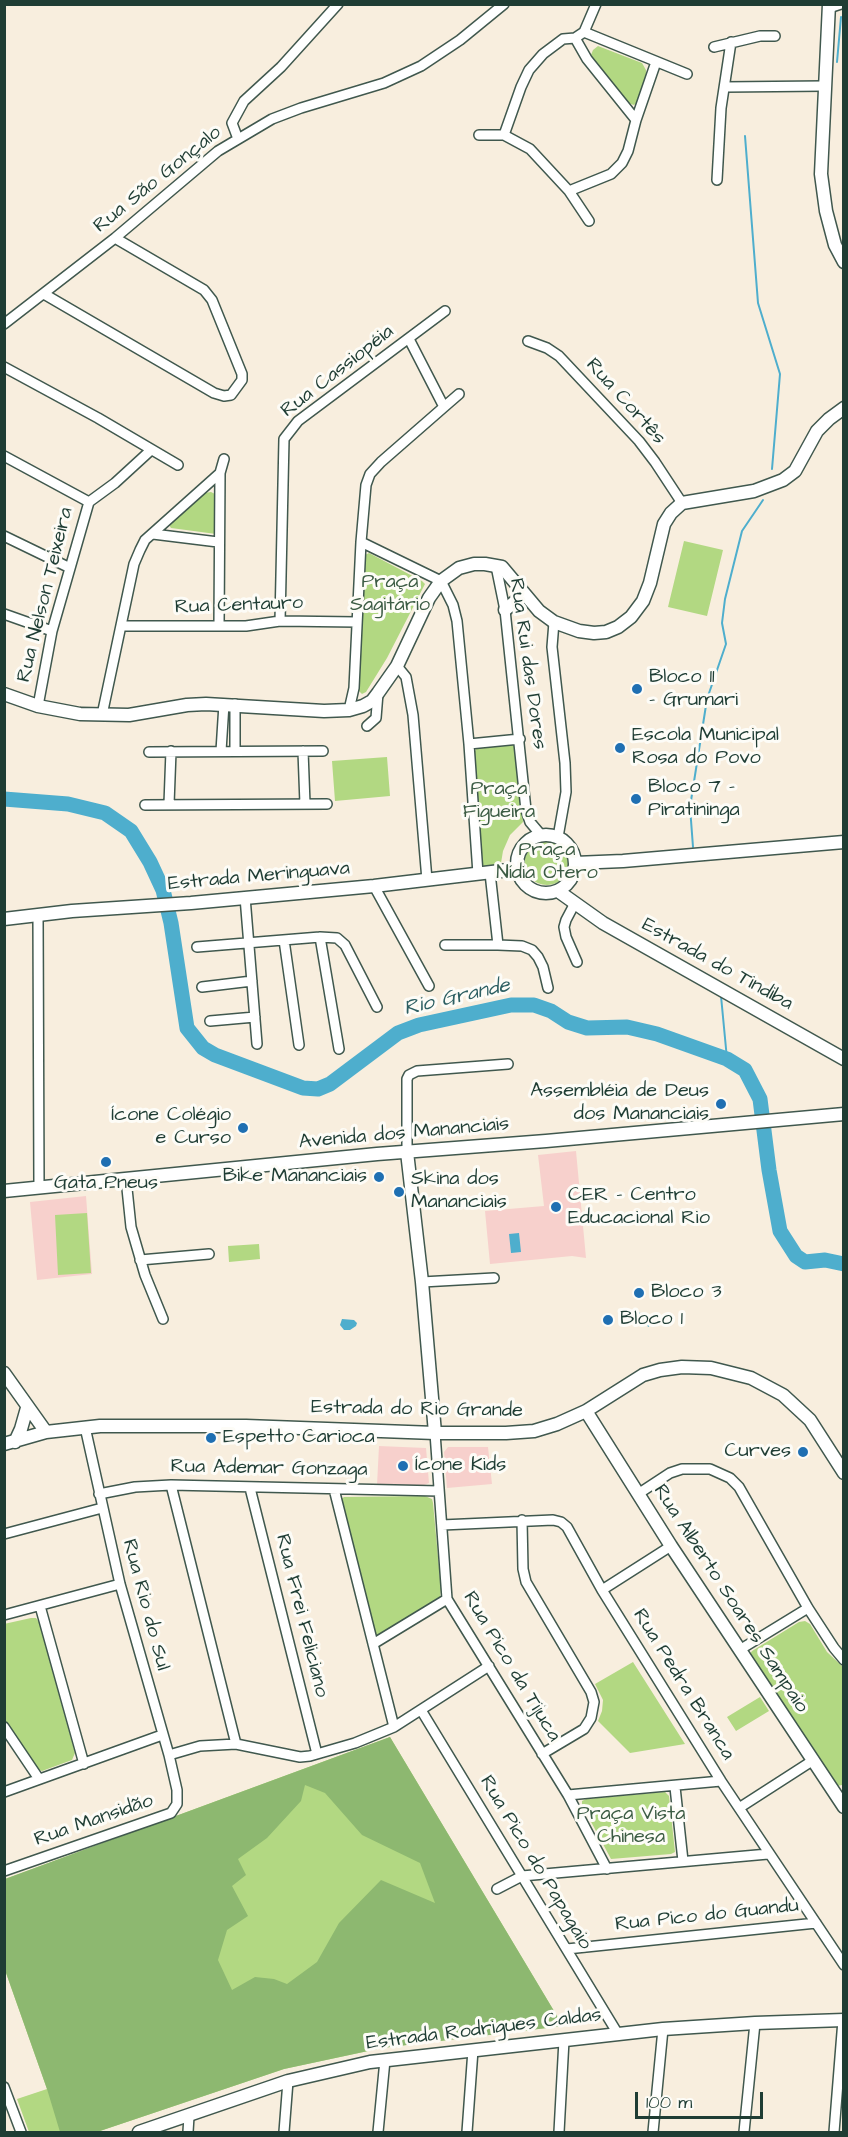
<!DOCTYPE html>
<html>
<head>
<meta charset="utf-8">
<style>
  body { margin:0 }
  #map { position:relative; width:848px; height:2137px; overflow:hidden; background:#f8eede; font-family:"Architects Daughter",sans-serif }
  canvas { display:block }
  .frame { position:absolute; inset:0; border:6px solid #1f3d34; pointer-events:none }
  .scale { position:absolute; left:635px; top:2092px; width:128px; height:27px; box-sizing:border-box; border:3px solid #1f3d34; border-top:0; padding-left:8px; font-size:18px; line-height:21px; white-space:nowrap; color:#1f3d34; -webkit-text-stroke:4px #fdfcf7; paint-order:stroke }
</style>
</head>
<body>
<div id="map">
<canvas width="848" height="2137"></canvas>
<div class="frame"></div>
<div class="scale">100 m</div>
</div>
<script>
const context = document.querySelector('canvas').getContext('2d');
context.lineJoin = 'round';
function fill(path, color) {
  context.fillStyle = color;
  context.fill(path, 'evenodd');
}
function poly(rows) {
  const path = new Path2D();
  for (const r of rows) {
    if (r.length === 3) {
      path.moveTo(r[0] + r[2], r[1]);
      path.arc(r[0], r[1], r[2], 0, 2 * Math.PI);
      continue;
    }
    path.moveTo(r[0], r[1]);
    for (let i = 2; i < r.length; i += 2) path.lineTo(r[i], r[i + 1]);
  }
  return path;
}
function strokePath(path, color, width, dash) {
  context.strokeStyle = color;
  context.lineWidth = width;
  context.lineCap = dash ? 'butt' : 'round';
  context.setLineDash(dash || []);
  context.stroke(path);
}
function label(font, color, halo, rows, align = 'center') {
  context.font = font + ' "Architects Daughter",sans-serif';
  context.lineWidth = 6;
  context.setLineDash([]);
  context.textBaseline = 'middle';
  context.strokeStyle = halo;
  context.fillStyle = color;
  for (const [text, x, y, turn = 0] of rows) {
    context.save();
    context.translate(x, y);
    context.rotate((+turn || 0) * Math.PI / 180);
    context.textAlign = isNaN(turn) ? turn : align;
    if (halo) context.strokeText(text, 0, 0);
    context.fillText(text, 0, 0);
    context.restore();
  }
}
fill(poly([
  [576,1151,586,1258,572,1256,490,1264,485,1211,544,1206,538,1155],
  [86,1196,92,1274,37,1280,30,1202],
  [379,1446,426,1448,429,1483,424,1485,377,1485],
  [448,1447,488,1447,492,1484,447,1488,444,1452]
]), '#f7d0cc');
fill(poly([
  [598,46,642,63,646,70,646,76,638,102,634,105,628,103,593,62,591,55,593,50],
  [211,492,217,495,216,534,171,528,169,525,170,522,204,493],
  [684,541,723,550,707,616,668,607],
  [369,553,422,581,425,584,387,658,366,692,362,694,359,691,365,555],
  [510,743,516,748,523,822,510,835,503,851,501,863,499,865,484,866,481,864,473,754,479,745],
  [387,757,390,796,335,801,332,761],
  [547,862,23],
  [87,1213,91,1273,58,1275,55,1215],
  [259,1244,260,1259,229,1262,228,1246],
  [344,1497,425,1496,432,1499,433,1503,441,1589,440,1597,376,1636,374,1635,340,1500],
  [31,1618,36,1618,39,1622,75,1753,72,1760,42,1771,35,1768,5,1722,4,1624],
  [805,1621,810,1624,827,1652,843,1667,842,1785,837,1786,750,1654,752,1651,799,1622],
  [633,1662,685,1744,630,1753,598,1721,602,1711,603,1700,595,1684],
  [760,1697,769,1711,736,1731,727,1717],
  [390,1737,563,2026,382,2048,284,2069,97,2132,29,2132,17,2099,47,2089,5,1970,5,1879],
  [665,1792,669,1796,675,1852,671,1854,611,1859,582,1805,582,1801,586,1799]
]), '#b2d882');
fill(poly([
  [390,1737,563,2026,382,2048,284,2069,97,2132,60,2132,47,2089,5,1970,5,1879],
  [305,1785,325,1793,362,1835,420,1863,435,1903,381,1880,339,1923,317,1962,287,1984,274,1979,255,1977,232,1990,218,1960,227,1930,248,1916,232,1886,246,1875,238,1859,267,1838,301,1801]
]), '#8db870');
fill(poly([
  [519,1233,521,1252,511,1253,509,1234],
  [633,1311,656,1317,657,1321,648,1327,645,1319,639,1321,635,1319,632,1315],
  [342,1319,354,1320,357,1323,356,1326,350,1330,344,1330,340,1325]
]), '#4eaecd');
strokePath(poly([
  [837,62,841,17],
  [745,136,758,303,780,374,772,469],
  [693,847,690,807,707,699,726,644,722,623,725,599,742,531,763,500],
  [721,996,727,1059]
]), '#4eaecd', 2);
strokePath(poly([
  [4,799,68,804,105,813,131,831,150,862,163,890,171,923,187,1028,203,1048,215,1055,303,1088,318,1089,330,1084,398,1033,419,1025,511,1005,534,1005,551,1011,568,1022,587,1028,627,1027,657,1034,727,1059,745,1070,760,1099,769,1170,780,1231,796,1256,805,1262,825,1260,844,1264]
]), '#4eaecd', 15);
const street = poly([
  [829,8,841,4],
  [584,32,687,74],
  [575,38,587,59,636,120],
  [714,47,760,36,775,36],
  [725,87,824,86],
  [479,135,504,135,530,149,569,191,589,221],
  [504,135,521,87,529,70,543,54,563,39,575,38,584,32,596,4],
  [238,139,232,123,244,101,281,67,338,4],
  [717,180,721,108,731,42],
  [569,191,611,174,622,163,628,151,636,120,656,62],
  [44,294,214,393,224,396,231,395,242,380,242,374,212,300,204,290,115,238],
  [4,324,115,238,218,151,272,119,301,108,384,83,421,66,460,40,504,4],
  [528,341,547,348,559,356,639,441,655,462,682,503],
  [4,367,98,418,178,465],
  [444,407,459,394],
  [4,456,89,502],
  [153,534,218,542],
  [4,536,68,567],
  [361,542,441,581,453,605,457,621,469,744,478,874],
  [496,566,505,610,526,810,530,822,541,835],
  [4,614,52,631],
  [280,621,284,439,298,421,445,311],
  [554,622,552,647,565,763,566,792,558,837],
  [122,626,246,626,280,621,357,622],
  [219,626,220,473,224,459],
  [397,666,406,677,413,715,427,880],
  [38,706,52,631,89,502,115,483,151,450],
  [349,710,354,688,361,542,366,485,370,474,381,462,444,407,409,339],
  [102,715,134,564,140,550,145,540,220,473],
  [367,726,376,718,378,693],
  [469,744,520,739],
  [221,751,224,704],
  [235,751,235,704],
  [303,751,305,804],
  [149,752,323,751],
  [169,804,171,751],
  [145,805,327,804],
  [490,873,498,945],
  [374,886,429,986],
  [245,897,257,1044],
  [575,903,566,920,564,927,566,937,577,962],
  [38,915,39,1188],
  [320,937,339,1049],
  [284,940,299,1045],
  [445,945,498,945,522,946,532,950,538,957,543,967,548,988],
  [197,947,320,937,337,938,345,945,377,1007],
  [202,987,252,981],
  [210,1021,255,1017],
  [407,1152,407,1079,409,1075,417,1071,508,1064],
  [126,1179,131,1227,145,1275,163,1319],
  [140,1260,209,1254],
  [422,1282,494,1278],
  [435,1433,447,1599,568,1795,607,1869],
  [171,1485,236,1744],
  [250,1488,317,1754],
  [334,1489,394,1727],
  [99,1494,135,1487,171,1485,439,1491],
  [638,1494,670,1473,682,1469,710,1469,730,1478,739,1487,808,1608,834,1648,844,1660],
  [522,1520,523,1569,526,1582,591,1692,594,1702,591,1718,584,1729,542,1754],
  [442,1525,553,1520,561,1522,567,1527,602,1590,721,1781,844,1965],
  [4,1534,102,1508],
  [602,1590,671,1546],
  [40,1606,84,1764],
  [4,1615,120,1584],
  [373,1644,447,1599],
  [741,1649,808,1608],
  [421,1710,618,2034],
  [4,1727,39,1779],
  [169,1755,200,1746,236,1744,300,1757,310,1756,355,1743,394,1727,489,1666],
  [675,1787,683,1861],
  [4,1792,162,1735],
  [568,1795,721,1781],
  [739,1808,812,1761],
  [4,1871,171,1813,177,1804,177,1790,169,1755,120,1584,85,1427],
  [497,1889,522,1876,768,1854],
  [567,1949,816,1923],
  [4,2087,21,2132],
  [188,2132,189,2116],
  [284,2132,288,2081],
  [378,2132,385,2060],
  [467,2132,473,2050],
  [559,2132,564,2040],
  [653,2132,663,2029],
  [744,2132,755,2023],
  [834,2132,843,2020]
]);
const secondary = poly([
  [829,4,821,174,826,211,835,245,844,262],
  [505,610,524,594],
  [4,694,38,706,80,714,129,715,187,705,206,704,324,711,349,710,363,706,372,701,378,693,397,666,429,598,441,581,459,568,474,564,485,564,502,567,539,611,554,622,579,631,594,633,606,632,618,627,631,617,643,601,650,583,664,524,671,513,682,503,754,491,783,480,795,471,817,431,829,419,844,408],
  [546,864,29],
  [575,863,623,861,844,842],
  [558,891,603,923,844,1059],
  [4,919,72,911,191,903,374,886,517,869],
  [407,1152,422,1282,435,1433],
  [4,1191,377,1154,546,1141,844,1114],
  [4,1373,46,1432],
  [586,1411,671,1546,844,1807],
  [15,1442,21,1429,27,1408],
  [4,1444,46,1432,100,1426,246,1426,435,1433,506,1433,534,1431,557,1424,586,1411,643,1375,660,1370,682,1367,711,1368,751,1378,783,1395,810,1420,844,1473],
  [139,2132,288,2081,370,2062,663,2029,755,2023,844,2020]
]);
strokePath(street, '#40584e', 12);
strokePath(secondary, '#40584e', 15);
strokePath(street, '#fff', 9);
strokePath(secondary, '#fff', 12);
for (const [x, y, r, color] of [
  [637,689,6,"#1f6fb2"],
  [620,748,6,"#1f6fb2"],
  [636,799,6,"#1f6fb2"],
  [721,1104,6,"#1f6fb2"],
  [243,1128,6,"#1f6fb2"],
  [106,1162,6,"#1f6fb2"],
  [379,1177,6,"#1f6fb2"],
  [399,1192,6,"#1f6fb2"],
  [556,1207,6,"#1f6fb2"],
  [639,1293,6,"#1f6fb2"],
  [608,1320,6,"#1f6fb2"],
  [211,1438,6,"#1f6fb2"],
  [803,1452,6,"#1f6fb2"],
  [403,1466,6,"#1f6fb2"]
]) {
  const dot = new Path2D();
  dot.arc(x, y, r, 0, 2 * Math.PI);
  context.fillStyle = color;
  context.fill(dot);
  strokePath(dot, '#fdfcf7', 2);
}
label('20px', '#1f3d34', '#fdfcf7', [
  ["Rua São Gonçalo",158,180,-39],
  ["Rua Cassiopéia",338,372,-38],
  ["Rua Cortês",625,402,48],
  ["Rua Nelson Teixeira",46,595,-76],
  ["Rua Centauro",239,606,-2],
  ["Rua Rui das Dores",527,664,82],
  ["Estrada Meringuava",259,877,-5],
  ["Estrada do Tindiba",717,965,29],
  ["Avenida dos Mananciais",404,1134,-5],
  ["Estrada do Rio Grande",417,1410,1],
  ["Rua Ademar Gonzaga",269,1469,1],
  ["Rua Alberto Soares Sampaio",730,1599,57],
  ["Rua Rio do Sul",145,1605,75],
  ["Rua Frei Feliciano",301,1616,76],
  ["Rua Pico da Tijuca",511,1667,59],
  ["Rua Pedra Branca",683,1685,58],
  ["Rua Mansidão",94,1821,-19],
  ["Rua Pico do Papagaio",535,1863,59],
  ["Rua Pico do Guandu",707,1916,-6],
  ["Estrada Rodrigues Caldas",484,2030,-7]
]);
label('20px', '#3c5c44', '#fdfcf7', [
  ["Praça",390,583],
  ["Sagitário",390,606],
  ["Praça",499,790],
  ["Figueira",499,813],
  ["Praça",547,851],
  ["Nídia Otero",547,874],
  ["Praça Vista",631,1815],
  ["Chinesa",631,1838]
]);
label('20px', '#1f3d34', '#fdfcf7', [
  ["Bloco 11",649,678],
  ["- Grumari",649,701],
  ["Escola Municipal",632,736],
  ["Rosa do Povo",632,759],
  ["Bloco 7 -",648,788],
  ["Piratininga",648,811],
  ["Assembléia de Deus",709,1092,"right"],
  ["dos Mananciais",709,1115,"right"],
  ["Ícone Colégio",231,1116,"right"],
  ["e Curso",231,1139,"right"],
  ["Bike Mananciais",367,1177,"right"],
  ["Skina dos",411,1180],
  ["Mananciais",411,1203],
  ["Gata Pneus",106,1184,"center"],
  ["CER - Centro",568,1196],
  ["Educacional Rio",568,1219],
  ["Bloco 3",651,1293],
  ["Bloco 1",620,1320],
  ["Espetto Carioca",223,1438],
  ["Curves",791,1452,"right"],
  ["Ícone Kids",415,1466]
], 'left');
label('italic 21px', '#2d5f62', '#fdfcf7', [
  ["Rio Grande",457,998,-13]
]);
</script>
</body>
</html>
